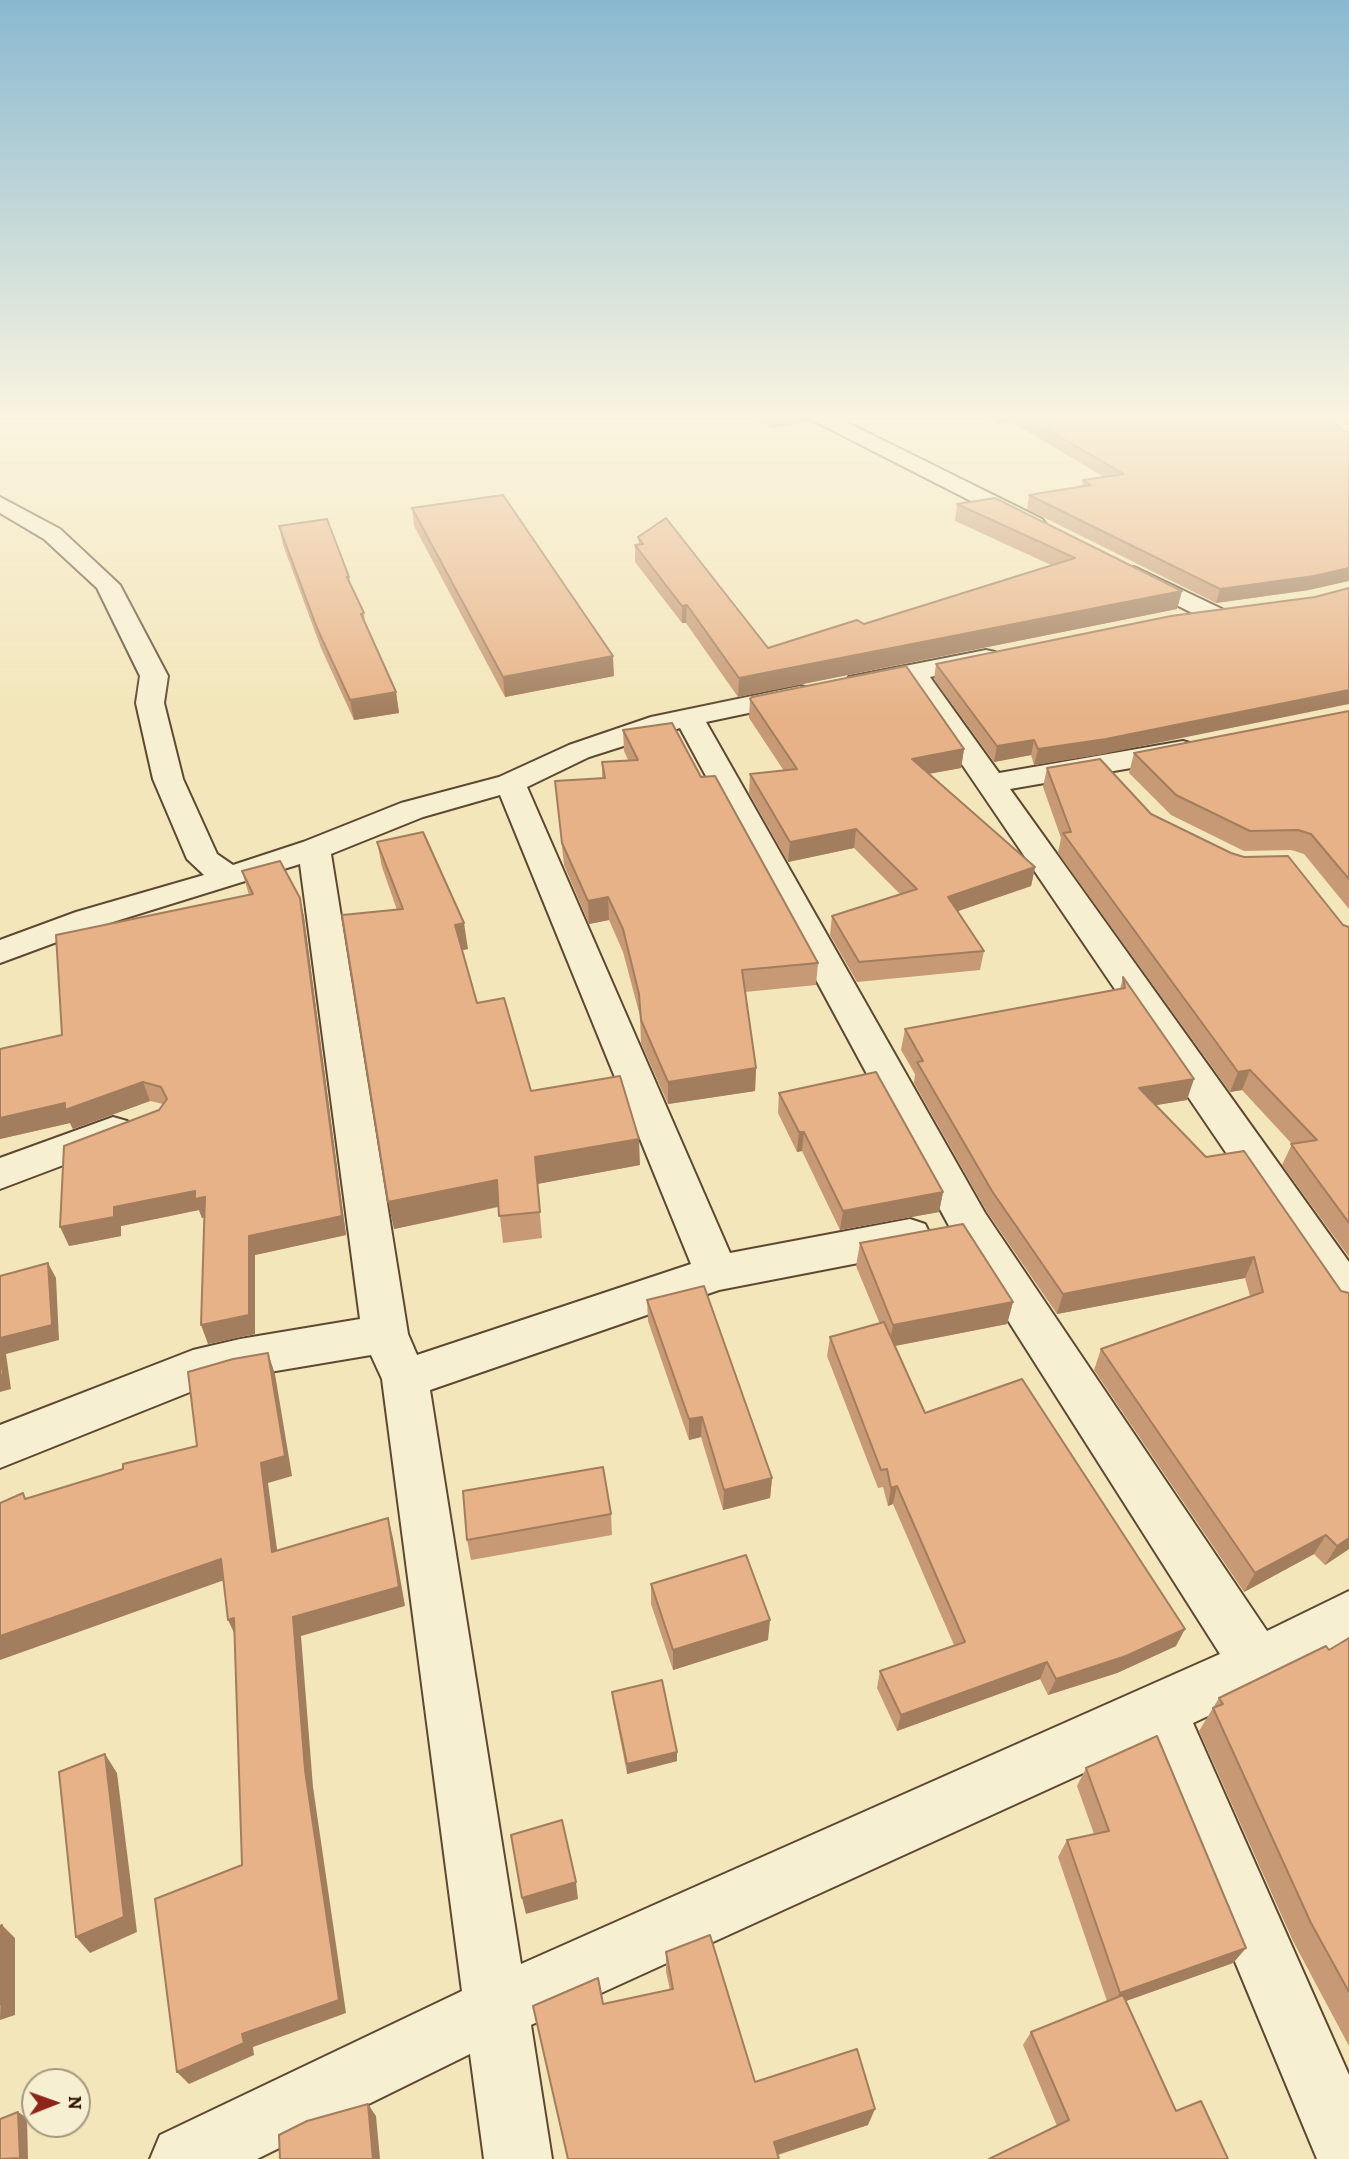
<!DOCTYPE html>
<html>
<head>
<meta charset="utf-8">
<style>
  body { margin:0 }
  #map { position:relative; width:1349px; height:2159px; overflow:hidden; background:#f3e6ba; font-family:Alegreya,serif }
  canvas { display:block }
  .north { position:absolute; left:21px; top:2068px; width:70px; height:70px; box-sizing:border-box; background:#f7efd2; border:2px solid #a6977f; border-radius:50%; rotate:89deg; font-size:19px; font-weight:700; line-height:28px; text-align:center; color:#2d1403 }
  .north::after { content:''; display:block; margin:auto; width:24px; height:32px; background:#8f2418; clip-path:polygon(50% 0,100% 100%,50% 72%,0 100%) }
</style>
</head>
<body>
<div id="map">
<canvas width="1349" height="2159"></canvas>
<div class="north">N</div>
</div>
<script>
const context = document.querySelector('canvas').getContext('2d');
context.lineJoin = 'round';
function poly(rows) {
  const path = new Path2D();
  for (const r of rows) {
    path.moveTo(r[0], r[1]);
    for (let i = 2; i < r.length; i += 2) path.lineTo(r[i], r[i + 1]);
  }
  return path;
}
function strokePath(path, color, width, dash) {
  context.strokeStyle = color;
  context.lineWidth = width;
  context.lineCap = dash ? 'butt' : 'round';
  context.setLineDash(dash || []);
  context.stroke(path);
}
function fill(path, color) {
  context.fillStyle = color;
  context.fill(path, 'evenodd');
}
const street = poly([
  [807,415,832,415,1042,519,1046,524,1042,529,1034,531,1026,529,810,419,807,415],
  [0,497,60,529,120,585,168,676,164,703,183,779,217,854,233,865,303,842,401,803,499,777,569,745,651,717,800,686,810,688,814,694,810,700,706,722,985,1213,1267,1631,1349,1591,1349,1645,1277,1684,1193,1723,1349,2075,1349,2159,1317,2159,1145,1745,531,2025,552,2159,484,2159,470,2054,257,2159,150,2159,160,2135,462,1991,382,1379,371,1355,240,1377,200,1388,0,1468,0,1425,193,1350,240,1339,360,1319,300,864,100,926,0,963,0,940,76,912,204,875,187,859,153,779,136,703,140,676,97,588,44,539,0,513,0,497],
  [680,728,955,1237,1220,1654,521,1964,430,1390,719,1290,910,1253,925,1248,931,1236,925,1224,910,1219,730,1253,527,787,589,757,680,728],
  [500,795,691,1264,417,1355,408,1334,331,854,423,817,500,795],
  [1134,567,1222,609,1226,614,1222,619,1213,622,1204,619,1125,579,1122,574,1125,569,1134,567],
  [986,650,995,652,999,658,995,664,930,677,999,773,1183,741,1193,744,1198,750,1193,756,1183,759,1010,789,1349,1262,1349,1315,1333,1310,906,682,859,691,849,689,845,683,849,677,859,675,986,650],
  [113,1117,127,1121,133,1131,127,1141,0,1189,0,1158,113,1117]
]);
strokePath(street, '#5e4831', 4);
fill(street, '#f7efd2');
fill(poly([
  [747,415,809,415,808,421,772,428],
  [982,415,1324,415,1309,590,1216,603,1027,509,1029,495,1082,487,1083,480,1104,477,1010,421,999,424],
  [1335,415,1349,415,1349,425],
  [957,504,1182,591,1177,609,738,697,686,623,682,623,635,562,635,545,639,545,638,537,768,648,864,624,1051,565,955,521],
  [412,508,614,676,505,697,414,526],
  [279,526,349,577,351,587,364,613,365,623,396,692,399,713,354,720,321,648,283,545],
  [1315,597,1103,754,1034,765,1031,755,994,762,934,679,936,664],
  [750,699,964,749,961,768,929,774,1035,867,1031,886,958,911,984,951,980,970,857,982,830,935,832,916,900,894,854,848,788,862,749,793,750,774,784,771,749,718],
  [1349,711,1349,909,1304,854,1291,850,1244,851,1171,815,1129,773,1134,753],
  [623,730,701,777,818,963,816,985,745,992,756,1068,755,1091,668,1104,641,1043,640,1016,623,952,609,920,589,924,564,865,555,781,602,778,602,762,628,760,624,751],
  [1047,768,1151,814,1343,925,1349,927,1349,1257,1282,1165,1292,1144,1242,1090,1230,1092,1058,853,1061,838,1043,787],
  [377,842,468,949,462,950,477,1003,531,1091,640,1165,537,1184,542,1238,503,1243,499,1207,394,1229,397,910,382,867],
  [242,871,300,898,304,917,346,1235,255,1255,255,1334,208,1344,205,1217,202,1218,199,1210,121,1226,121,1236,69,1246,163,1104,150,1101,73,1129,70,1123,0,1139,0,1049,62,1035,249,895],
  [1123,977,1187,1100,1156,1105,1206,1157,1244,1151,1349,1549,1325,1565,1314,1554,1244,1592,1094,1370,1101,1349,1250,1296,1245,1278,1057,1314,987,1212,914,1083,915,1074,901,1050,905,1029,1120,989],
  [779,1093,943,1192,939,1212,840,1230,802,1151,797,1152,778,1113],
  [860,1243,1013,1302,1007,1324,895,1346,925,1413,1176,1646,1117,1673,1048,1695,1040,1679,897,1731,877,1688,880,1671,954,1645,893,1504,888,1506,883,1487,878,1488,827,1356,830,1337,880,1324,856,1266],
  [647,1300,772,1478,770,1498,723,1510,701,1437,689,1440,648,1321],
  [611,1514,612,1535,471,1560,467,1540],
  [651,1584,768,1640,673,1670,651,1604],
  [1349,1638,1349,2046,1293,1941,1199,1731,1219,1698,1329,1650],
  [612,1692,677,1761,627,1774,613,1702],
  [1086,1768,1246,1948,1233,1963,1126,2001,1176,2111,1057,2126,1023,2045,1031,2032,1107,2001,1058,1857,1067,1840,1094,1834,1077,1786],
  [666,1952,755,2082,868,2125,778,2155,603,2004,670,1990,666,1972]
]), '#c79974');
fill(poly([
  [778,415,809,415,808,421,772,428,773,416],
  [1000,415,1011,415,1010,421,999,424],
  [1349,568,1349,581,1309,590,1216,603,1220,589],
  [1182,591,1177,609,738,697,739,678],
  [687,605,686,623,682,623,682,606],
  [613,656,614,676,505,697,503,677],
  [1349,690,1349,704,1103,754,1034,765,1038,749],
  [396,692,399,713,354,720,350,700],
  [1034,740,1031,755,994,762,997,746],
  [964,749,961,768,910,777,912,759],
  [856,829,854,848,788,862,790,842],
  [1035,867,1031,886,944,916,948,897],
  [608,897,609,920,589,924,588,901],
  [300,898,304,917,346,1235,255,1255,255,1334,208,1344,201,1325,249,1236],
  [464,923,468,949,458,951,455,925],
  [756,1068,755,1091,668,1104,668,1082],
  [1250,1070,1242,1090,1230,1092,1238,1072],
  [1194,1079,1187,1100,1133,1109,1139,1088],
  [143,1082,150,1101,73,1129,70,1123,0,1139,0,1118],
  [799,1132,804,1132,802,1151,797,1152],
  [639,1139,640,1165,537,1184,542,1238,535,1157],
  [497,1180,500,1206,394,1229,388,1202],
  [195,1191,205,1197,212,1216,202,1218,199,1210,121,1226,121,1236,69,1246,60,1227,114,1207],
  [943,1192,939,1212,840,1230,843,1211],
  [1254,1257,1245,1278,1057,1314,1063,1294],
  [48,1263,56,1278,59,1340,6,1354,11,1389,0,1392,0,1338],
  [1013,1302,1007,1324,889,1347,893,1325],
  [268,1353,275,1374,292,1476,268,1483,280,1571,272,1552,261,1463],
  [702,1417,701,1437,689,1440,689,1419],
  [772,1478,770,1498,723,1510,724,1490],
  [897,1486,893,1504,888,1506,891,1488],
  [388,1518,393,1538,405,1606,301,1636,313,1787,346,2013,253,2047,254,2055,189,2084,177,2072,305,1770,293,1617],
  [1326,1535,1314,1554,1244,1592,1255,1573],
  [1349,1538,1349,1549,1325,1565,1337,1546],
  [221,1559,230,1578,0,1660,0,1636],
  [234,1618,237,1639,228,1620],
  [770,1620,768,1640,673,1670,673,1650],
  [1185,1629,1176,1646,1117,1673,1048,1695,1056,1679],
  [1047,1662,1040,1679,897,1731,901,1715],
  [677,1752,677,1761,627,1774,627,1764],
  [105,1754,117,1773,137,1932,90,1953,76,1937],
  [576,1882,578,1899,526,1914,522,1898],
  [2,1925,15,1938,15,2015,0,2020],
  [1246,1948,1233,1963,1109,2007,1120,1993],
  [368,2104,376,2116,380,2159,373,2159],
  [875,2109,868,2125,770,2157,774,2142],
  [18,2112,27,2118,28,2159,18,2159]
]), '#a27d5e');
const building = poly([
  [1022,415,1324,415,1344,431,1349,432,1349,568,1314,576,1220,589,1029,495,1091,485,1083,480,1124,474,1022,415],
  [503,495,613,656,503,677,412,508,503,495],
  [995,498,1182,591,739,678,687,605,682,606,635,545,643,544,638,537,666,518,768,648,857,620,864,624,1075,558,957,504,995,498],
  [327,519,349,577,347,577,364,613,361,614,396,692,350,700,317,628,279,526,327,519],
  [1349,588,1349,690,1106,739,1038,749,1034,740,997,746,936,664,1171,616,1315,597,1349,588],
  [906,666,964,749,912,759,1035,867,948,897,984,951,859,962,832,916,917,889,856,829,790,842,750,774,797,769,750,699,752,697,906,666],
  [1349,711,1349,879,1311,834,1298,830,1250,831,1176,795,1134,753,1349,711],
  [672,723,701,777,715,776,818,963,742,970,756,1068,668,1082,641,1020,639,994,623,929,608,897,588,901,562,843,555,781,605,778,602,762,638,760,623,730,672,723],
  [1100,759,1151,814,1231,853,1244,857,1288,856,1343,925,1349,927,1349,1223,1291,1144,1317,1140,1250,1070,1238,1072,1063,833,1071,832,1047,768,1100,759],
  [423,832,464,923,455,925,477,1003,504,998,531,1091,620,1076,639,1139,535,1157,540,1212,499,1216,497,1180,388,1202,342,915,403,909,377,842,423,832],
  [280,861,300,898,342,1216,249,1236,249,1315,201,1325,205,1197,195,1199,195,1191,114,1207,114,1217,60,1227,64,1146,159,1110,167,1099,161,1087,143,1082,65,1110,65,1103,0,1118,0,1049,62,1035,56,935,253,894,242,871,280,861],
  [1123,977,1194,1079,1139,1088,1206,1157,1244,1151,1341,1291,1349,1293,1349,1538,1337,1546,1326,1535,1255,1573,1101,1349,1263,1292,1254,1257,1063,1294,992,1191,917,1062,923,1061,905,1029,1125,988,1123,977],
  [876,1072,943,1192,843,1211,804,1132,799,1132,779,1093,876,1072],
  [963,1224,1013,1302,893,1325,860,1243,963,1224],
  [48,1263,52,1325,0,1338,0,1276,48,1263],
  [704,1286,772,1478,724,1490,702,1417,689,1419,647,1300,704,1286],
  [884,1322,925,1413,1022,1379,1185,1629,1126,1656,1056,1679,1047,1662,901,1715,880,1671,965,1642,897,1486,891,1488,887,1469,881,1470,830,1337,884,1322],
  [268,1353,285,1456,261,1463,272,1552,388,1518,399,1587,293,1617,305,1770,339,2000,242,2034,244,2043,177,2072,155,1899,242,1865,234,1618,228,1620,221,1559,0,1636,0,1503,23,1493,25,1499,123,1469,123,1464,197,1446,188,1372,233,1359,268,1353],
  [0,1356,3,1374,0,1375,0,1356],
  [603,1467,611,1514,467,1540,463,1491,603,1467],
  [746,1555,770,1620,673,1650,651,1584,746,1555],
  [1349,1638,1349,1992,1311,1923,1213,1708,1223,1704,1219,1698,1326,1646,1329,1650,1349,1638],
  [662,1680,677,1752,627,1764,612,1692,662,1680],
  [1157,1736,1246,1948,1120,1993,1067,1840,1109,1831,1086,1768,1157,1736],
  [105,1754,124,1917,76,1937,59,1772,105,1754],
  [562,1820,576,1882,522,1898,511,1835,562,1820],
  [2,1925,1,2004,0,2004,0,1926,2,1925],
  [710,1935,755,2082,857,2049,875,2109,774,2142,779,2159,568,2159,533,2006,598,1978,603,2004,673,1989,666,1952,710,1935],
  [1123,1995,1176,2111,1201,2101,1228,2159,989,2159,1069,2120,1031,2032,1123,1995],
  [368,2104,373,2159,280,2159,279,2135,307,2121,368,2104],
  [18,2112,20,2158,0,2159,0,2119,18,2112]
]);
fill(building, '#e7b287');
strokePath(building, '#a27d5e', 2);
const sky = context.createLinearGradient(0, 0, 0, 717);
sky.addColorStop(0, '#89b9d0');
sky.addColorStop(0.58, '#faf4e0');
sky.addColorStop(1, '#faf4e000');
context.fillStyle = sky;
context.fillRect(0, 0, 1349, 717);
</script>
</body>
</html>
